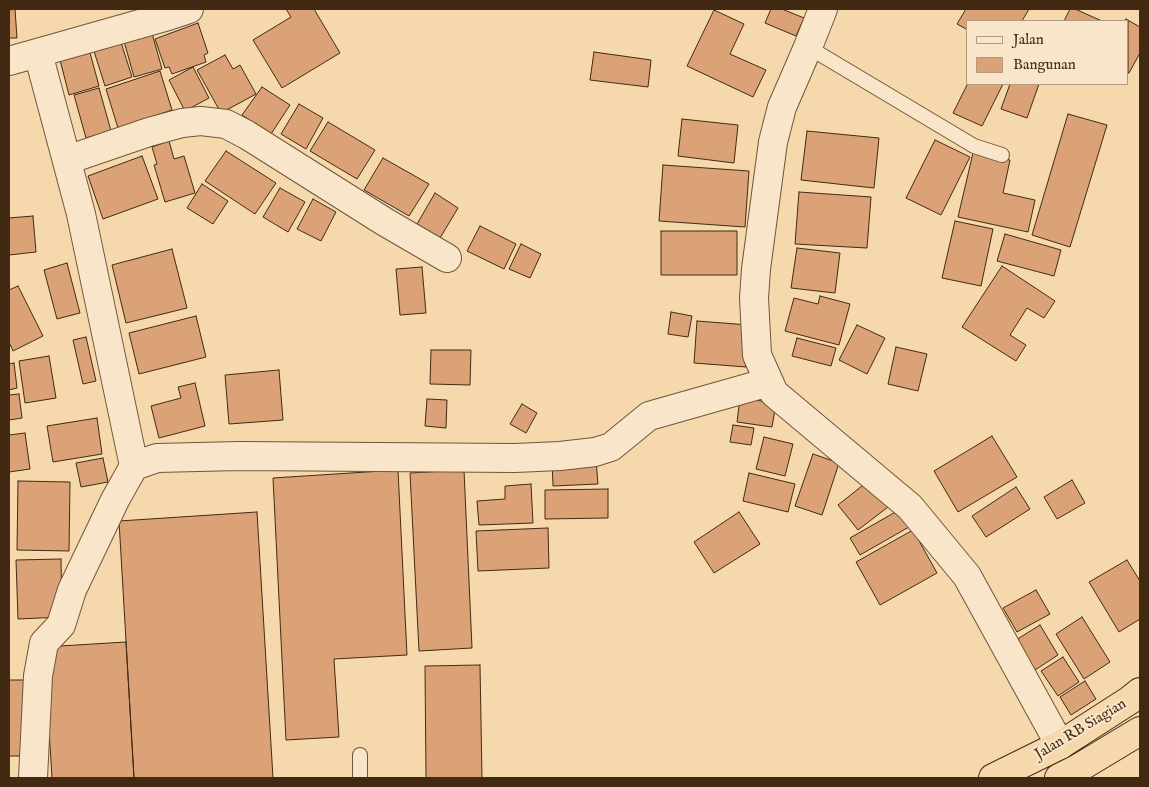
<!DOCTYPE html>
<html>
<head>
<meta charset="utf-8">
<style>
  body { margin:0 }
  #map { position:relative; width:1149px; height:787px; overflow:hidden; background:#f6d8ad; font-family:"IM FELL English",serif }
  canvas { display:block }
  .frame { position:absolute; inset:0; border:10px solid #422a12; pointer-events:none }
  .legend { position:absolute; left:966px; top:20px; width:162px; height:65px; box-sizing:border-box; background:#f9e6ca; border:1px solid #b09b80; margin:0; padding:6px 9px; list-style:none; font-size:15px; color:#422a12 }
  .legend li { display:flex; align-items:center; gap:10px; height:25px }
  .legend b { width:25px; border:1px solid #b09b80 }
</style>
</head>
<body>
<div id="map">
<canvas width="1149" height="787"></canvas>
<div class="frame"></div>
<ul class="legend">
<li><b style="height:6px;background:#f9e6ca"></b>Jalan</li>
<li><b style="height:14px;background:#dba177"></b>Bangunan</li>
</ul>
</div>
<script>
const context = document.querySelector('canvas').getContext('2d');
context.lineJoin = 'round';
function fill(path, color) {
  context.fillStyle = color;
  context.fill(path, 'evenodd');
}
function poly(rows) {
  const path = new Path2D();
  for (const r of rows) {
    path.moveTo(r[0], r[1]);
    for (let i = 2; i < r.length; i += 2) path.lineTo(r[i], r[i + 1]);
  }
  return path;
}
function strokePath(path, color, width, dash) {
  context.strokeStyle = color;
  context.lineWidth = width;
  context.lineCap = dash ? 'butt' : 'round';
  context.setLineDash(dash || []);
  context.stroke(path);
}
function label(font, color, halo, rows, align = 'center') {
  context.font = font + ' "IM FELL English",serif';
  context.lineWidth = 4;
  context.setLineDash([]);
  context.textBaseline = 'middle';
  context.strokeStyle = halo;
  context.fillStyle = color;
  for (const [text, x, y, turn = 0] of rows) {
    context.save();
    context.translate(x, y);
    context.rotate((+turn || 0) * Math.PI / 180);
    context.textAlign = isNaN(turn) ? turn : align;
    if (halo) context.strokeText(text, 0, 0);
    context.fillText(text, 0, 0);
    context.restore();
  }
}
const building = poly([
  [15,9,17,38,9,38,9,10,15,9],
  [286,9,314,9,340,53,282,88,253,40,291,17,286,9],
  [771,9,782,9,804,18,796,36,765,23,771,9],
  [966,9,1029,9,1022,21,968,21,968,30,957,24,966,9],
  [1070,9,1075,9,1102,21,1064,21,1070,9],
  [714,10,744,24,730,54,766,70,753,97,687,66,714,10],
  [1126,19,1140,27,1140,53,1129,73,1128,73,1128,21,1125,21,1126,19],
  [198,23,208,53,204,55,206,62,172,74,169,67,165,68,155,39,198,23],
  [150,26,162,69,134,77,122,34,150,26],
  [120,39,132,77,105,86,93,48,120,39],
  [89,49,99,86,69,95,59,56,89,49],
  [594,52,651,60,648,87,590,80,594,52],
  [225,55,233,69,240,65,256,94,221,113,197,70,225,55],
  [193,67,209,98,185,111,169,80,193,67],
  [160,71,172,110,118,128,106,89,160,71],
  [968,83,1003,84,982,126,953,113,968,83],
  [1010,84,1039,84,1027,118,1001,109,1010,84],
  [262,87,290,105,271,134,242,115,262,87],
  [99,88,111,131,86,138,74,95,99,88],
  [299,104,323,118,306,149,281,134,299,104],
  [1068,114,1107,125,1070,247,1032,235,1068,114],
  [682,119,738,125,734,163,678,156,682,119],
  [328,122,375,150,357,179,310,151,328,122],
  [807,131,879,138,874,188,801,180,807,131],
  [935,140,970,157,941,215,906,198,935,140],
  [169,141,174,159,184,156,195,193,165,202,154,165,157,164,152,147,169,141],
  [226,151,276,183,255,214,205,181,226,151],
  [973,153,1010,160,1003,193,1035,200,1028,232,958,217,973,153],
  [142,156,158,199,103,219,88,176,142,156],
  [383,158,429,184,409,216,364,190,383,158],
  [663,165,749,171,745,227,659,221,663,165],
  [202,184,228,201,213,224,187,208,202,184],
  [280,188,305,202,288,232,263,217,280,188],
  [799,192,871,197,867,248,795,244,799,192],
  [435,193,458,208,440,238,417,224,435,193],
  [313,199,336,212,321,241,297,229,313,199],
  [33,216,36,252,9,255,9,218,33,216],
  [955,221,993,229,981,286,942,278,955,221],
  [480,226,516,244,504,269,467,251,480,226],
  [661,231,737,231,737,275,661,275,661,231],
  [1005,234,1061,250,1054,276,997,261,1005,234],
  [521,244,541,254,530,278,509,269,521,244],
  [797,248,840,253,835,293,791,288,797,248],
  [172,249,187,308,126,323,112,265,172,249],
  [67,263,80,313,57,319,44,270,67,263],
  [1002,266,1055,301,1044,318,1027,308,1010,335,1026,345,1016,361,962,327,1002,266],
  [422,267,426,313,400,315,396,269,422,267],
  [18,286,43,336,13,351,9,342,9,290,18,286],
  [820,296,850,304,839,345,785,331,794,298,818,304,820,296],
  [671,312,692,316,688,337,668,334,671,312],
  [196,316,206,357,139,374,129,333,196,316],
  [697,321,749,325,746,367,694,363,697,321],
  [857,325,885,338,867,374,839,360,857,325],
  [86,337,96,381,83,384,73,340,86,337],
  [797,338,836,348,831,366,792,356,797,338],
  [896,347,927,354,918,391,888,384,896,347],
  [431,350,471,350,470,385,430,384,431,350],
  [49,356,56,398,25,403,19,361,49,356],
  [14,363,17,388,9,390,9,364,14,363],
  [279,370,283,420,229,424,225,375,279,370],
  [195,383,205,426,159,438,151,406,181,398,178,387,195,383],
  [19,394,22,418,9,420,9,395,19,394],
  [740,398,776,403,772,427,737,422,740,398],
  [427,399,447,400,446,428,425,426,427,399],
  [522,404,537,413,526,433,510,424,522,404],
  [97,418,102,454,53,462,47,426,97,418],
  [733,425,754,428,751,445,730,442,733,425],
  [25,433,30,469,9,472,9,435,25,433],
  [992,436,1017,477,958,512,934,471,992,436],
  [764,437,793,444,785,476,756,469,764,437],
  [813,454,839,463,822,515,795,506,813,454],
  [103,458,108,482,81,487,76,463,103,458],
  [596,459,598,484,553,486,552,461,596,459],
  [398,470,407,655,334,659,339,737,286,740,273,478,398,470],
  [464,470,472,648,419,651,410,473,464,470],
  [749,473,795,484,788,512,743,501,749,473],
  [872,478,892,504,858,530,838,505,872,478],
  [1072,480,1085,503,1057,519,1044,497,1072,480],
  [18,481,70,482,69,551,17,550,18,481],
  [531,484,533,523,479,525,477,501,505,499,505,486,531,484],
  [1016,487,1030,509,986,537,972,516,1016,487],
  [608,489,608,518,545,519,545,490,608,489],
  [899,510,909,527,860,555,850,538,899,510],
  [257,512,273,778,134,778,119,521,257,512],
  [739,512,760,544,714,573,694,542,739,512],
  [548,528,549,568,478,571,476,531,548,528],
  [913,530,937,573,880,605,856,562,913,530],
  [61,559,62,617,18,619,16,560,61,559],
  [1127,560,1140,581,1140,619,1119,632,1089,582,1127,560],
  [1036,590,1050,614,1017,632,1003,608,1036,590],
  [1082,617,1110,662,1084,679,1056,634,1082,617],
  [1040,625,1058,655,1035,670,1016,640,1040,625],
  [126,642,134,778,52,778,44,647,126,642],
  [1063,657,1079,682,1058,696,1041,671,1063,657],
  [480,665,482,778,426,778,425,666,480,665],
  [9,680,25,680,26,756,9,756,9,680],
  [1085,681,1096,699,1071,715,1060,697,1085,681]
]);
fill(building, '#dba177');
strokePath(building, '#422a12', 1);
const service = poly([
  [808,47,974,146,1002,155],
  [360,755,360,778]
]);
const minor = poly([
  [823,9,808,47,782,107,773,142,756,269,754,298,757,355,774,393,910,507,967,576,1060,745],
  [9,61,168,16,189,9],
  [67,160,149,132,182,123,201,121,226,124,247,135,385,222,447,258],
  [134,466,157,458,239,456,515,458,560,456,595,452,611,447,649,416,769,382],
  [33,778,38,676,44,643,61,625,72,590,115,500,134,466,81,214,38,53]
]);
const trunk = poly([
  [993,778,1060,745,1130,700,1140,692],
  [1059,778,1077,769,1140,731]
]);
strokePath(service, '#6f5639', 16);
strokePath(minor, '#6f5639', 30);
strokePath(trunk, '#422a12', 30);
strokePath(service, '#f9e6ca', 14);
strokePath(minor, '#f9e6ca', 28);
strokePath(trunk, '#f6d8ad', 28);
label('15px', '#422a12', '#f9e6ca', [
  ["Jalan RB Siagian",1081,730,-31]
]);
</script>
</body>
</html>
